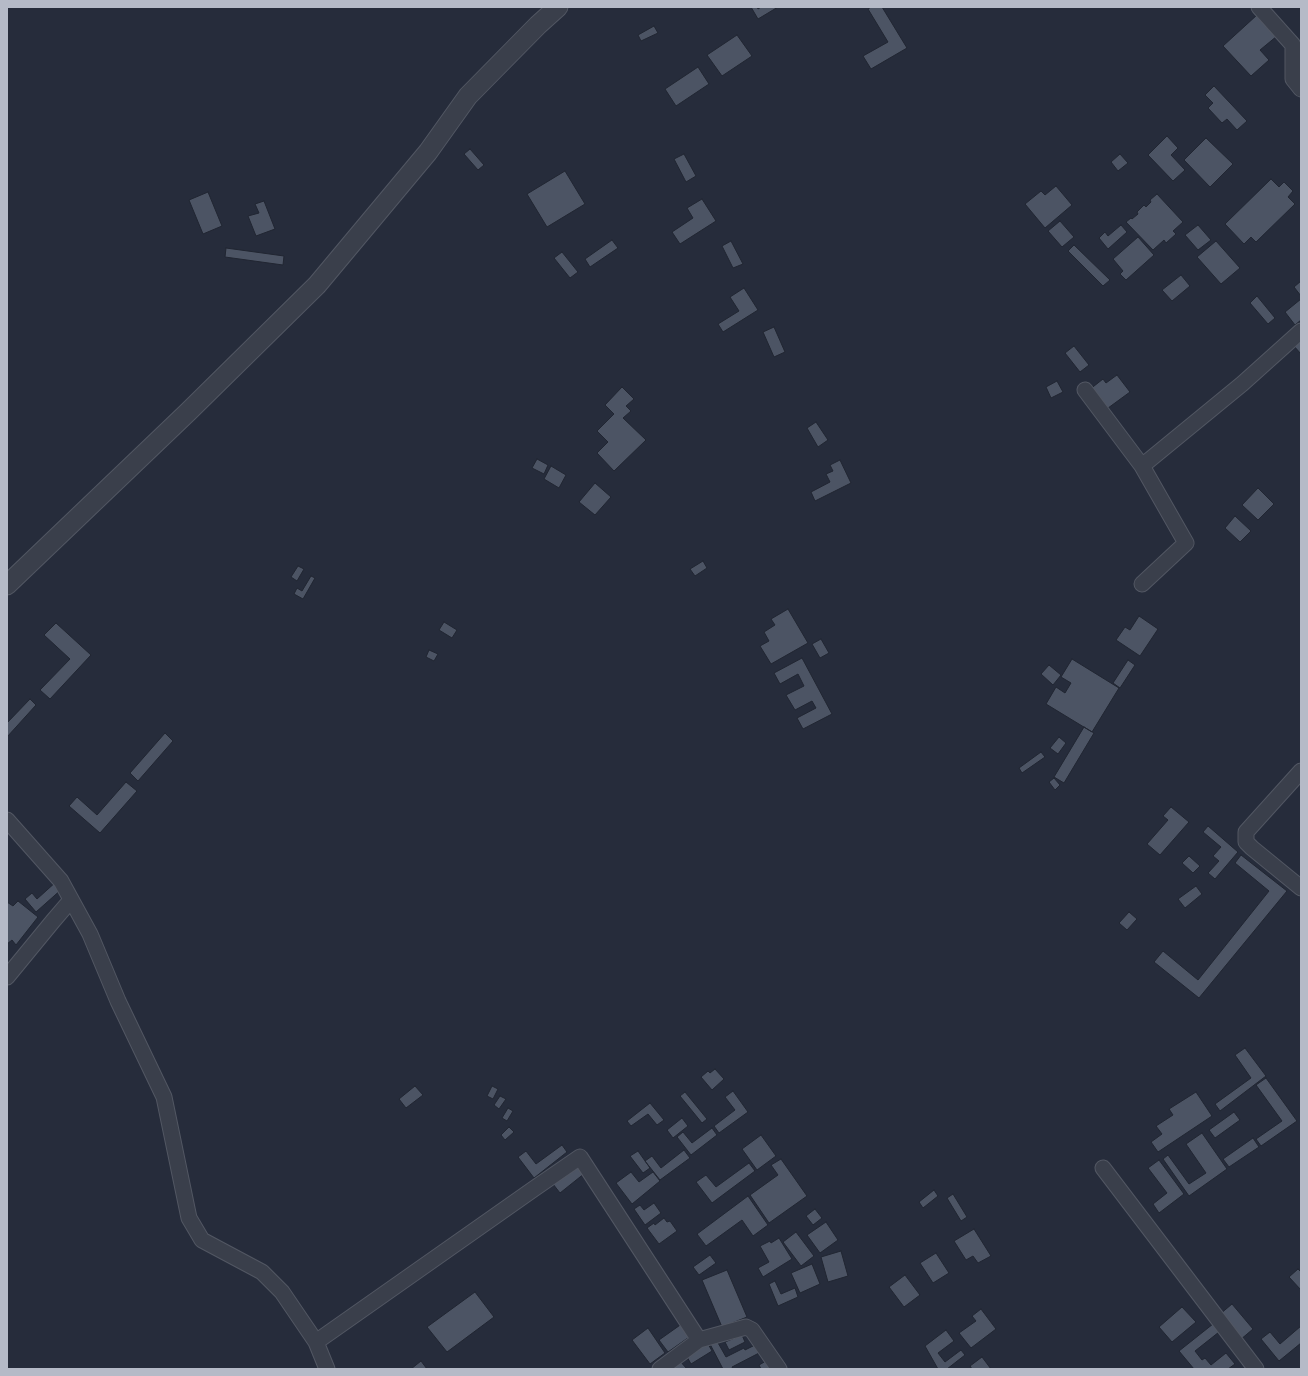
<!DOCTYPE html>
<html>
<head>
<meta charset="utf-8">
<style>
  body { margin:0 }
  #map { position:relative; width:1308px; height:1376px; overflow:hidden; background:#262c3b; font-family:Cabin,sans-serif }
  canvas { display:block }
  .frame { position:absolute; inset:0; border:8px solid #b5bac7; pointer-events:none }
</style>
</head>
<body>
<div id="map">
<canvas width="1308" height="1376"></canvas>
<div class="frame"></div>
</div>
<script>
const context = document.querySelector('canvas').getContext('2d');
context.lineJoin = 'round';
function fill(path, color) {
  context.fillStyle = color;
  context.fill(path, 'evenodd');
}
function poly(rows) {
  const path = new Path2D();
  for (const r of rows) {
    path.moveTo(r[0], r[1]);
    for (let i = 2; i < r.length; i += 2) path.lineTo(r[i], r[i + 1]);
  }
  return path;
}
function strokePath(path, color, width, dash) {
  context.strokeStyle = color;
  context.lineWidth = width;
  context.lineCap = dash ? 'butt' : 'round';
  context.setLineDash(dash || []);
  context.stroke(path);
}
const building = poly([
  [751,7,757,7,758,9,761,7,778,7,758,19,751,7],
  [871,7,882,7,907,48,871,69,863,56,888,42,868,9,871,7],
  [1257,15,1277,36,1260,50,1269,60,1251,76,1223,46,1257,15],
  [654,26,658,33,641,41,638,35,654,26],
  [737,35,752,56,722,76,707,55,737,35],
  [698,67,709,84,676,106,665,89,698,67],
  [1214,86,1247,121,1237,130,1227,119,1222,123,1208,108,1213,103,1205,95,1214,86],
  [1167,136,1178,148,1171,155,1185,170,1173,181,1148,155,1167,136],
  [1206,138,1233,164,1210,187,1184,160,1206,138],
  [470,149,484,165,478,170,464,154,470,149],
  [684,154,696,176,686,182,674,159,684,154],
  [1120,154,1128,163,1118,171,1111,162,1120,154],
  [565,171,585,204,547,227,527,194,565,171],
  [1271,179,1279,187,1284,182,1293,191,1288,197,1295,204,1256,242,1251,237,1244,244,1225,224,1271,179],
  [1056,186,1072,205,1045,228,1025,204,1041,191,1045,195,1056,186],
  [208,192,222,226,203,234,189,200,208,192],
  [1157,194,1183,222,1173,231,1176,234,1166,243,1164,240,1153,250,1126,222,1131,218,1132,219,1138,214,1137,212,1144,205,1146,207,1151,202,1150,200,1157,194],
  [702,199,716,221,680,244,672,232,693,218,687,208,702,199],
  [264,201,275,229,256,236,248,216,259,213,255,204,264,201],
  [1060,221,1074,237,1062,247,1048,231,1060,221],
  [1121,225,1127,232,1108,249,1099,238,1105,232,1108,236,1121,225],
  [1198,225,1211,240,1198,250,1185,235,1198,225],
  [1138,237,1154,255,1126,280,1120,274,1123,271,1113,259,1138,237],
  [612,240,618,248,590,267,585,259,612,240],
  [731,241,743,264,733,268,722,246,731,241],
  [1216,241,1240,268,1221,284,1197,257,1216,241],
  [1074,245,1110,280,1103,286,1068,251,1074,245],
  [226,248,284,256,283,265,225,257,226,248],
  [562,252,578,272,570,278,554,258,562,252],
  [1181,275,1190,286,1172,301,1162,290,1181,275],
  [1301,281,1301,296,1294,287,1301,281],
  [744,288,758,310,723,332,718,324,739,311,730,297,744,288],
  [1257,296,1275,318,1268,324,1250,303,1257,296],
  [1301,299,1301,320,1295,325,1285,312,1301,299],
  [774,327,785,352,774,357,763,332,774,327],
  [1301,339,1301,354,1293,345,1301,339],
  [1074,346,1089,365,1080,372,1065,353,1074,346],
  [1117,375,1130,392,1104,411,1089,390,1103,379,1106,383,1117,375],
  [1057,381,1063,392,1051,398,1046,387,1057,381],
  [622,387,634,399,626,406,631,411,623,418,646,440,614,471,597,453,608,442,597,431,614,414,605,405,622,387],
  [816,422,828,440,818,447,807,428,816,422],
  [537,459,548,465,544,474,532,468,537,459],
  [840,460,851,483,815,501,811,492,830,482,826,474,833,471,830,465,840,460],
  [551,466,566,475,559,488,544,479,551,466],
  [595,483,611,497,595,515,579,502,595,483],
  [1258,488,1274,504,1258,520,1242,505,1258,488],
  [1235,516,1251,531,1240,542,1225,528,1235,516],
  [703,561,707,568,695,576,690,569,703,561],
  [298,566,304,569,297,581,291,577,298,566],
  [311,576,315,578,303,599,294,594,297,588,302,591,311,576],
  [788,609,808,643,771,664,760,646,769,641,764,632,775,625,771,619,788,609],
  [1139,616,1158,629,1140,656,1116,640,1125,627,1130,630,1139,616],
  [444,622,457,630,452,638,439,630,444,622],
  [56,623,91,655,50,699,40,690,70,659,44,635,56,623],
  [821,639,829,653,820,658,812,644,821,639],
  [429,650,438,654,434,661,426,657,429,650],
  [802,658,832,714,803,729,797,718,816,708,812,701,795,710,786,695,804,686,798,674,780,684,774,673,802,658],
  [1072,659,1119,688,1092,732,1046,704,1056,687,1065,693,1071,683,1061,677,1072,659],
  [1128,660,1135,665,1120,688,1113,683,1128,660],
  [1049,665,1061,675,1053,685,1041,674,1049,665],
  [30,699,36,705,7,737,7,723,30,699],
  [1084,727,1094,733,1064,783,1054,777,1084,727],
  [165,733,173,741,138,781,130,773,165,733],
  [1059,737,1066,743,1058,754,1050,748,1059,737],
  [1041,752,1045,757,1022,773,1019,768,1041,752],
  [1054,778,1060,785,1055,790,1049,782,1054,778],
  [126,782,137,791,100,833,69,806,77,797,97,815,126,782],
  [1171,807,1189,822,1160,855,1147,844,1168,820,1163,816,1171,807],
  [1208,826,1238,852,1215,879,1208,873,1219,861,1213,856,1221,847,1203,832,1208,826],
  [1241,855,1287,891,1199,998,1154,962,1163,951,1198,980,1269,891,1235,863,1241,855],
  [1189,856,1200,866,1193,873,1182,863,1189,856],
  [57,881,63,888,36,912,25,899,32,893,37,899,57,881],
  [1196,886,1202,894,1185,908,1178,899,1196,886],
  [18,901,38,917,16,945,12,940,7,944,7,902,13,906,18,901],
  [1129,912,1137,919,1127,930,1119,923,1129,912],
  [1245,1048,1266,1076,1220,1111,1215,1104,1251,1078,1235,1055,1245,1048],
  [715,1069,724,1079,712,1090,701,1077,708,1071,710,1073,715,1069],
  [1266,1078,1297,1121,1261,1146,1256,1139,1282,1121,1256,1085,1266,1078],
  [415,1086,423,1095,406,1108,399,1099,415,1086],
  [492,1086,498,1089,493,1099,487,1096,492,1086],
  [733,1091,748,1112,719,1133,714,1126,735,1110,725,1097,733,1091],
  [685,1092,707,1119,702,1123,680,1096,685,1092],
  [1196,1092,1212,1116,1158,1152,1151,1142,1162,1134,1156,1126,1173,1115,1169,1109,1196,1092],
  [500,1096,506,1099,499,1109,494,1105,500,1096],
  [650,1103,664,1120,657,1125,648,1114,631,1126,627,1121,650,1103],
  [508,1108,513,1111,507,1121,502,1118,508,1108],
  [1234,1112,1240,1120,1215,1138,1209,1130,1234,1112],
  [682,1118,688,1126,673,1138,667,1130,682,1118],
  [509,1127,514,1132,505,1140,501,1135,509,1127],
  [712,1128,717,1135,691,1155,677,1137,683,1132,692,1143,712,1128],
  [1202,1133,1227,1169,1189,1196,1163,1159,1168,1155,1189,1184,1206,1173,1186,1144,1202,1133],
  [761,1135,776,1156,757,1170,742,1149,761,1135],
  [1253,1138,1259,1147,1229,1167,1223,1159,1253,1138],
  [562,1145,567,1152,534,1178,518,1157,526,1151,536,1164,562,1145],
  [684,1150,690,1158,660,1180,645,1161,652,1156,661,1168,684,1150],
  [638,1151,650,1168,643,1173,630,1156,638,1151],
  [781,1159,807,1196,769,1223,750,1195,778,1175,771,1165,781,1159],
  [1159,1160,1184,1194,1159,1213,1153,1204,1167,1193,1148,1168,1159,1160],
  [749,1163,755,1171,712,1203,696,1182,706,1175,716,1187,749,1163],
  [578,1164,585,1173,560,1193,553,1184,578,1164],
  [631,1172,639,1182,653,1172,660,1181,632,1204,616,1183,631,1172],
  [934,1190,938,1196,923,1208,919,1202,934,1190],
  [953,1194,967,1217,961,1221,947,1198,953,1194],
  [748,1196,768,1225,753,1236,742,1220,706,1246,697,1234,748,1196],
  [654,1203,661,1213,645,1225,634,1209,640,1205,644,1210,654,1203],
  [815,1209,822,1218,813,1225,806,1216,815,1209],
  [664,1218,667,1222,670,1221,677,1231,659,1244,647,1228,654,1223,655,1225,664,1218],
  [826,1222,838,1240,820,1253,807,1235,826,1222],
  [974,1229,991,1256,978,1263,973,1256,966,1260,954,1241,974,1229],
  [796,1232,814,1256,801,1266,783,1242,796,1232],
  [779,1238,792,1259,763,1277,758,1268,769,1262,760,1246,770,1241,771,1243,779,1238],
  [841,1251,848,1276,828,1282,821,1257,841,1251],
  [936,1253,949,1273,933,1283,920,1263,936,1253],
  [710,1255,716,1263,699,1275,693,1267,710,1255],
  [812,1264,820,1284,800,1293,791,1273,812,1264],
  [1298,1269,1301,1272,1301,1290,1289,1277,1298,1269],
  [727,1270,747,1317,722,1327,702,1280,727,1270],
  [905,1275,920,1295,904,1307,889,1287,905,1275],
  [775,1281,781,1294,795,1288,798,1297,778,1306,769,1284,775,1281],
  [475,1292,494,1317,447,1352,427,1327,475,1292],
  [1232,1304,1253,1329,1240,1340,1219,1315,1232,1304],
  [1182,1307,1196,1322,1172,1342,1159,1327,1182,1307],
  [981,1309,996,1329,971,1348,959,1333,976,1321,972,1316,981,1309],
  [683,1323,692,1335,668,1352,659,1340,683,1323],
  [1213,1324,1219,1332,1195,1351,1202,1360,1205,1358,1211,1365,1226,1353,1235,1364,1228,1369,1194,1369,1179,1351,1213,1324],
  [1301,1326,1301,1343,1279,1361,1261,1339,1270,1332,1280,1344,1301,1326],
  [648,1328,665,1353,650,1364,632,1340,648,1328],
  [946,1330,954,1341,938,1353,945,1362,961,1350,965,1355,947,1369,938,1369,925,1346,946,1330],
  [742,1335,745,1342,729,1350,725,1342,742,1335],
  [717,1341,726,1357,744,1348,745,1350,757,1344,761,1352,732,1367,733,1369,723,1369,710,1344,717,1341],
  [707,1342,712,1351,691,1364,686,1355,707,1342],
  [982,1357,991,1369,972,1369,970,1366,982,1357],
  [679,1360,687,1369,672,1369,679,1360],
  [421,1361,427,1369,411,1369,421,1361],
  [766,1361,770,1369,761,1369,759,1365,766,1361]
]);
fill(building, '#4c5464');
strokePath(building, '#212632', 1);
const minor = poly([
  [1259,7,1293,45,1293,79,1301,89],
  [1085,390,1142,466,1186,543,1142,584],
  [1142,466,1242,384,1301,331],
  [1301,771,1246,832,1246,842,1252,848,1301,888],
  [7,820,61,881,90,934,118,1001,164,1097,189,1218,202,1240,262,1272,282,1292,316,1342,327,1369],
  [7,977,53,921,71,900],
  [1103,1168,1256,1369],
  [316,1342,535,1188,580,1157,699,1340],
  [660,1369,699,1340,746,1327,752,1330,779,1369]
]);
const tertiary = poly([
  [7,585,188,412,317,285,428,152,468,96,538,25,558,7]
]);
strokePath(minor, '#525763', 17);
strokePath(tertiary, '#525763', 21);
strokePath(minor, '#3a3f4b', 15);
strokePath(tertiary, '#3a3f4b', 19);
</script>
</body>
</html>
